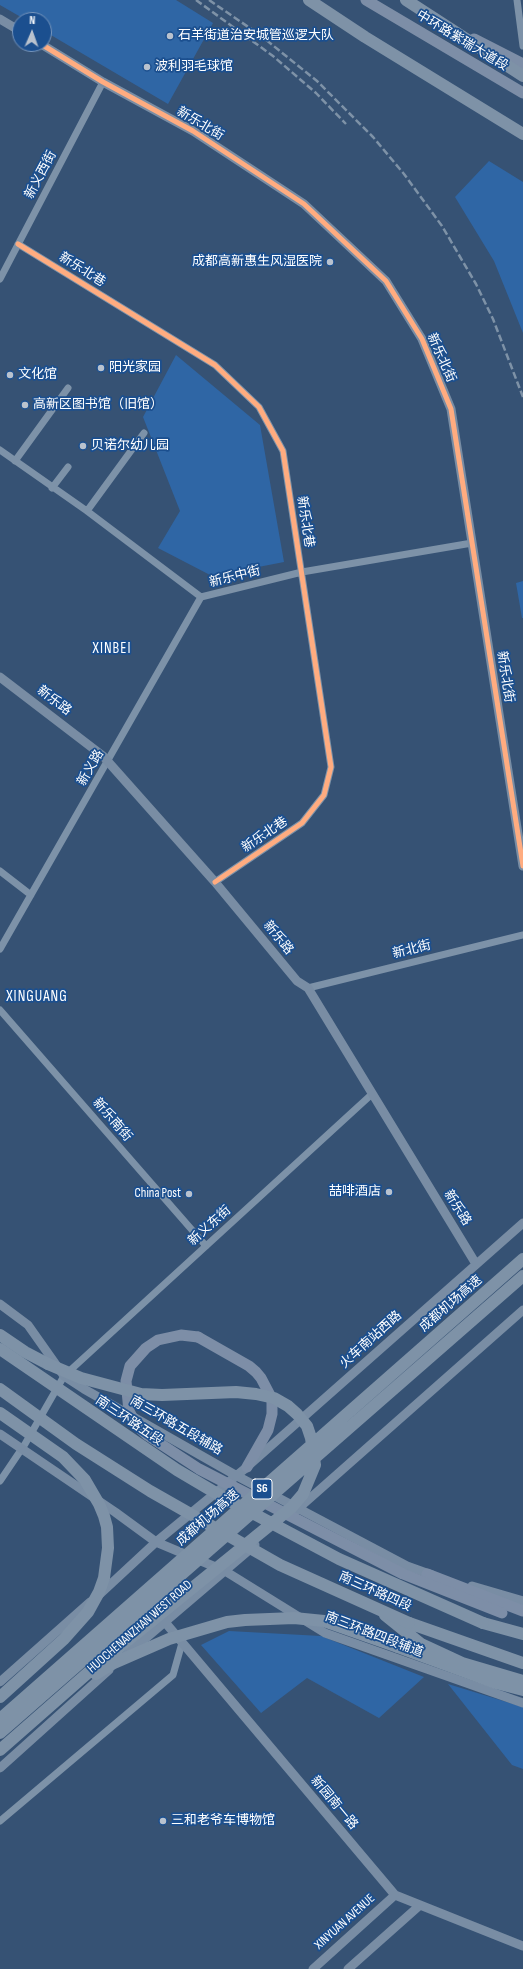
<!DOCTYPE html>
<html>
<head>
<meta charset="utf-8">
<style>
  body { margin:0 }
  #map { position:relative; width:523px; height:1969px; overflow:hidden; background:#365274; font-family:"Sofia Sans Condensed",sans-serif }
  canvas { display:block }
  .north { position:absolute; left:12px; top:12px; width:40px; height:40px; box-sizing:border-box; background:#1b4f8f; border:1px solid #7695bc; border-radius:50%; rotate:2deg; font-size:11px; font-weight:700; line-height:16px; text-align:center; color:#fff }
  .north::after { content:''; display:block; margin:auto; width:14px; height:18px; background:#b9c2ce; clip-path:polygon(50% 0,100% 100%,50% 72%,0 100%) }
</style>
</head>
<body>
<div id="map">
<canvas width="523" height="1969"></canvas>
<div class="north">N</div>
</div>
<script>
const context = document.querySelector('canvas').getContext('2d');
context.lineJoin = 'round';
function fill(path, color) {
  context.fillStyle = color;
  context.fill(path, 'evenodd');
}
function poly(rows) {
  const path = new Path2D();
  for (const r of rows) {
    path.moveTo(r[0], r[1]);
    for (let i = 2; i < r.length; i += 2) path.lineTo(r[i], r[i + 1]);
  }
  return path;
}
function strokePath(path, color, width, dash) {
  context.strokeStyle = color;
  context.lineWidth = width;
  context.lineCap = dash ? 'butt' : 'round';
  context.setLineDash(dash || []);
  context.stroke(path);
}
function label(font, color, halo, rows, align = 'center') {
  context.font = font + ' "Sofia Sans Condensed","Noto Sans SC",sans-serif';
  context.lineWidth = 3.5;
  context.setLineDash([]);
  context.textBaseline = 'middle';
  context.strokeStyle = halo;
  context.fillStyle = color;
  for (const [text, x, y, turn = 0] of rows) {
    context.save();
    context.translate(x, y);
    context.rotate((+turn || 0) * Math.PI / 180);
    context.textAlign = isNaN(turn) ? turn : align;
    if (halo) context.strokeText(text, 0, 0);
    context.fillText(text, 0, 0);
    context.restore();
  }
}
fill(poly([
  [0,0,176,0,213,23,168,104,44,31,44,20,26,20,0,5],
  [489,161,523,182,523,333,494,261,455,197],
  [176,355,260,425,284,562,212,576,158,548,180,511,143,417],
  [523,581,523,618,522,618,516,583],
  [229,1631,321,1636,424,1677,379,1718,307,1678,261,1713,201,1645],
  [448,1684,523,1707,523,1769,512,1765]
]), '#2f66a5');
strokePath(poly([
  [517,0,523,46],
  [18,244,215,365,259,407,283,451,331,767,324,795,302,823,215,882],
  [0,279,103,82],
  [0,450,87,511,201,597],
  [15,461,68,388],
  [52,488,68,467],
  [87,511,144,433],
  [201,597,302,572,472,543],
  [0,871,31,895],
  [0,949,201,597],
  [308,988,523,935],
  [0,1010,206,1246],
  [0,1481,25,1444,64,1376,372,1094],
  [0,1821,173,1675,182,1643]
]), '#7d92a8', 7);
strokePath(poly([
  [0,19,20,31],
  [41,44,103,82,193,131,304,204,386,281,422,339,451,409,523,866],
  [0,677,103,756,215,882,297,981,308,988,476,1264],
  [0,1304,28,1325,64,1376,84,1389,237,1476,407,1566,432,1575],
  [0,1434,115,1512,156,1542,225,1571,325,1633,523,1703],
  [291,1515,523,1310],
  [472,1586,523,1601],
  [100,1594,156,1542,247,1467,523,1223],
  [164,1621,395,1895,523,1946],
  [126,1655,255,1545],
  [0,1682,90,1602],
  [0,1768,109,1670],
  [313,1969,395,1895],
  [348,1969,419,1906]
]), '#798da4', 9);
strokePath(poly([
  [366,0,523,93],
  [474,39,523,64],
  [198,1337,249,1366,256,1372,261,1378,272,1399,272,1414,268,1430,247,1467],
  [427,1574,523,1611]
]), '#7d8ea7', 11);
strokePath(poly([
  [309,0,365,37,523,134],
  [0,1335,25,1352,48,1364],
  [385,1615,421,1644,462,1663,523,1681],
  [409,1623,523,1663],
  [483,1623,523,1634],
  [398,1647,496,1683,523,1690]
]), '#7e92a7', 12);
strokePath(poly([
  [196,0,273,56,316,93,346,124],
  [209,0,260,35,317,81,373,137,404,174,442,226,476,284,493,319,523,397]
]), '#7e92a7', 2.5, [7, 3]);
strokePath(poly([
  [198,1337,181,1335,158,1340,146,1348,130,1366,126,1381,129,1411,137,1426,147,1435,199,1469,403,1574,502,1613]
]), '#7d8ea7', 11);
strokePath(poly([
  [406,0,523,76],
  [0,1349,177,1470,226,1499,339,1559,483,1623],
  [0,1389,76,1444,150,1491,280,1565,409,1623],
  [0,1413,63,1457,85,1480,99,1504,104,1516,107,1527,108,1548,104,1578,99,1592,88,1612,64,1639,0,1697],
  [96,1674,114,1663,169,1639,227,1622,245,1620,294,1618,324,1621,398,1647],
  [0,1719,523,1259],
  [0,1733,523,1276],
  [0,1750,90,1671,291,1508,303,1494,315,1465,311,1438,307,1426,297,1414,288,1406,274,1398,256,1394,236,1392,162,1395,141,1394,81,1378,48,1364]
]), '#7e92a7', 12);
strokePath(poly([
  [41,44,103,82,193,131,304,204,386,281,422,339,451,409,523,866],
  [18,244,215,365,259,407,283,451,331,767,324,795,302,823,215,882]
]), '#ffac80', 5);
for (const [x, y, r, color] of [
  [170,36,4,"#b9c2ce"],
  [147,67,4,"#b9c2ce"],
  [330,262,4,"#b9c2ce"],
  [101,368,4,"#b9c2ce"],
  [10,375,4,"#b9c2ce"],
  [25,405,4,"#b9c2ce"],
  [83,446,4,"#b9c2ce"],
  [389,1192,4,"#b9c2ce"],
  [189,1194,4,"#b9c2ce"],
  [163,1821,4,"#b9c2ce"]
]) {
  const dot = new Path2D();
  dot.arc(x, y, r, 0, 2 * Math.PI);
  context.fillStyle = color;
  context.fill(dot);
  strokePath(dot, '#1b4f8f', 1.5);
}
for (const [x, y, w] of [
  [262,1489,20]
]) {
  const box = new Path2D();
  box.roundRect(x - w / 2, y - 10, w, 20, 3);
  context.fillStyle = '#1b4f8f';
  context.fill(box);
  strokePath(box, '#fff', 1);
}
label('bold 12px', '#fff', null, [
  ["S6",262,1489]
]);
label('13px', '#fff', '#1b4f8f', [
  ["石羊街道治安城管巡逻大队",178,36],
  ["波利羽毛球馆",155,67],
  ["成都高新惠生风湿医院",322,262,"right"],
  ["阳光家园",109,368],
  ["文化馆",18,375],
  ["高新区图书馆（旧馆）",33,405],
  ["贝诺尔幼儿园",91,446],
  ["喆啡酒店",381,1192,"right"],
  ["China Post",181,1194,"right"],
  ["三和老爷车博物馆",171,1821]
], 'left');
label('13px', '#fff', '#1b4f8f', [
  ["中环路紫瑞大道段",462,41,31],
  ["新乐北街",200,124,31],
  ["新义西街",41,175,-62],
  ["新乐北巷",82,270,32],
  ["新乐北街",441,358,66],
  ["新乐北巷",305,522,81],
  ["新乐中街",235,577,-14],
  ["新乐北街",505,677,81],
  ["新乐路",54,701,37],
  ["新义路",91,768,-60],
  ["新乐北巷",265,835,-34],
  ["新乐路",278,938,51],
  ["新北街",412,950,-14],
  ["新乐南街",112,1120,49],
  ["新乐路",457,1208,58],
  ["新义东街",210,1226,-42],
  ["成都机场高速",451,1304,-41],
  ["火车南站西路",371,1340,-42],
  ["南三环路五段",129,1421,34],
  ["南三环路五段辅路",176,1426,30],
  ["成都机场高速",208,1518,-41],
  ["南三环路四段",375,1592,24],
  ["HUOCHENANZHAN WEST ROAD",140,1627,-41],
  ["南三环路四段辅道",374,1635,21],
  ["新园南一路",334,1803,50],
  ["XINYUAN AVENUE",345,1922,-42]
]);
context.letterSpacing = '1px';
label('15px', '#fff', '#1b4f8f', [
  ["XINBEI",112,649],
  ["XINGUANG",37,997]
]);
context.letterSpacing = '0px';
</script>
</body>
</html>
